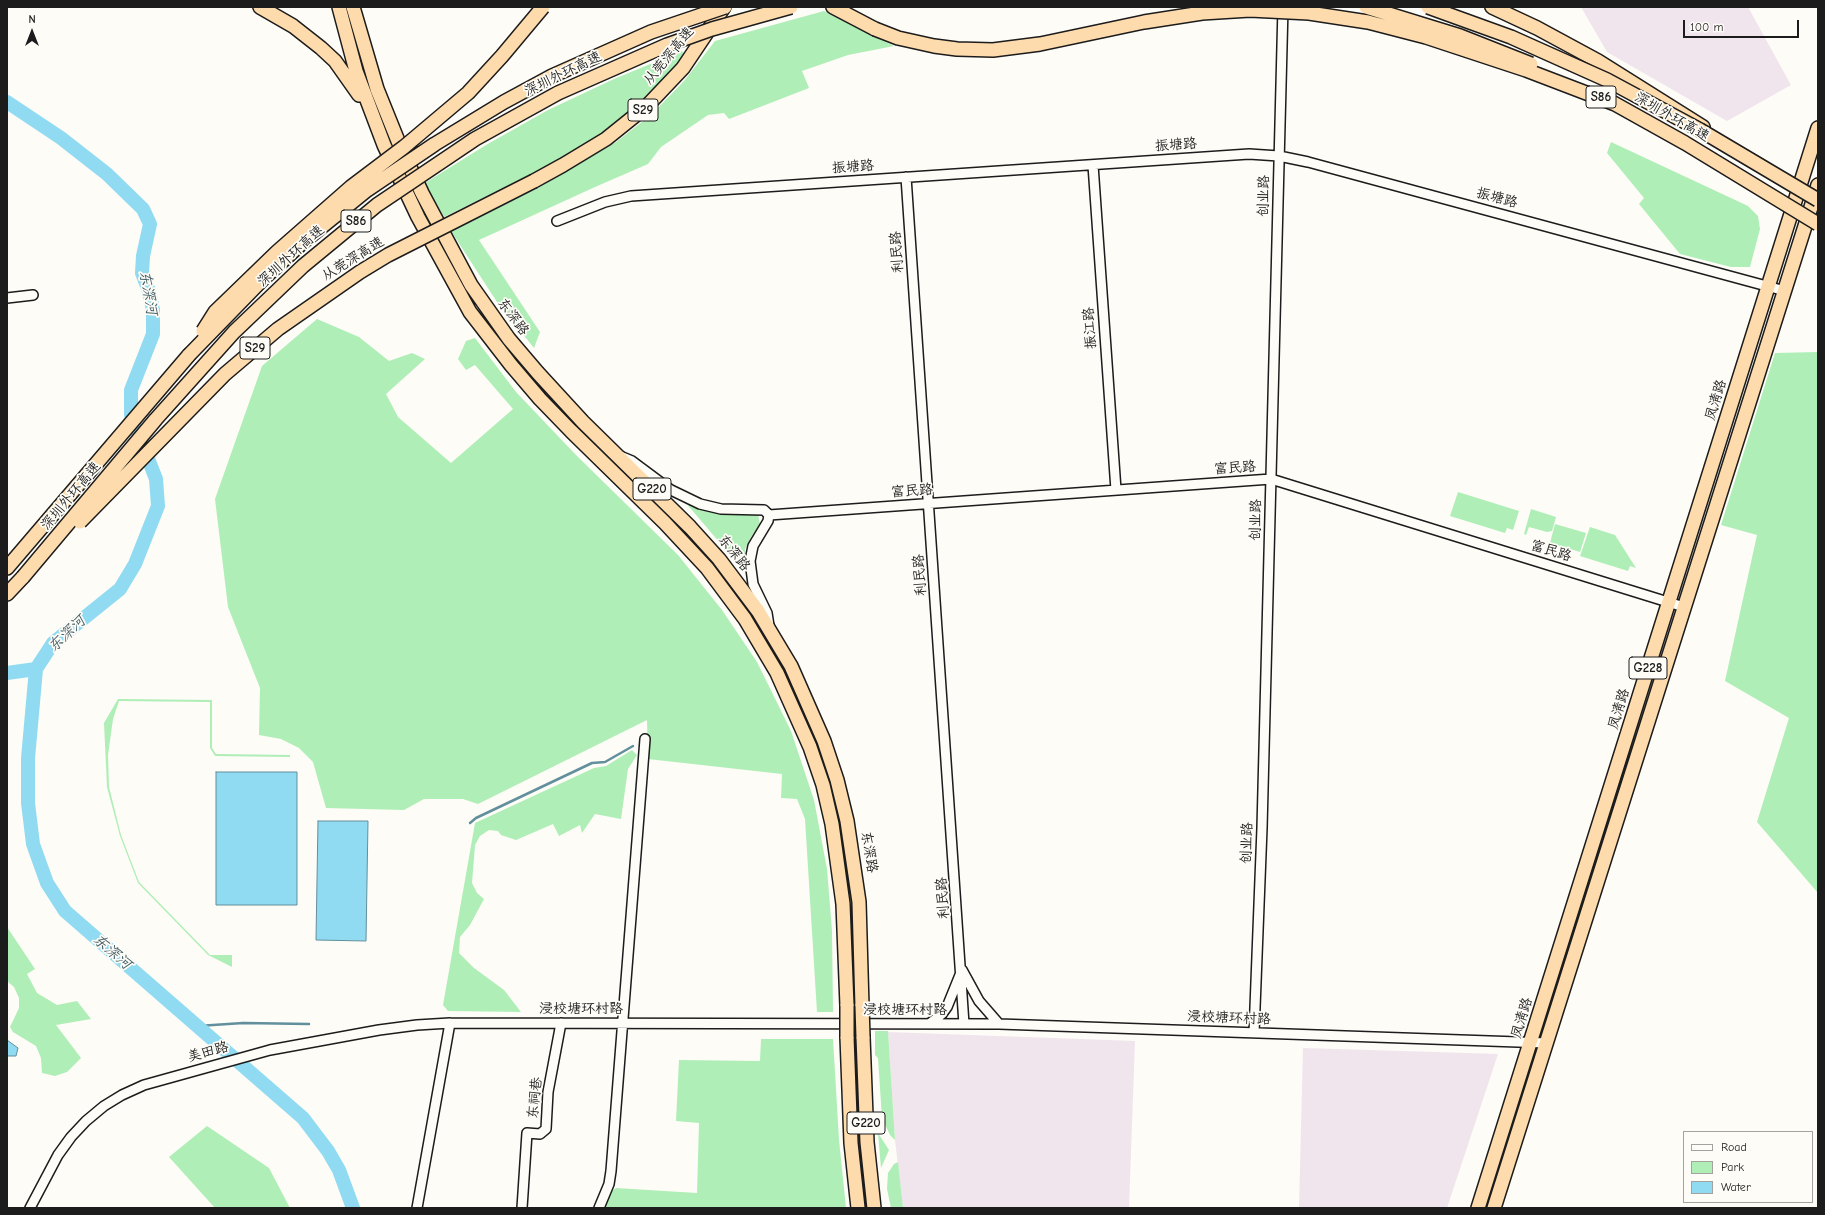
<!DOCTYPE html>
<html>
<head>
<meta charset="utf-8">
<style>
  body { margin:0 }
  #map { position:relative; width:1825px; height:1215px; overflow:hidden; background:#fdfcf7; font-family:"Comic Neue",sans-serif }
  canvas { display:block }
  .frame { position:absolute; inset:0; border:8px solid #1c1c1c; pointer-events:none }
  .legend { position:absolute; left:1683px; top:1131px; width:130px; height:72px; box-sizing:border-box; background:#fdfcf7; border:1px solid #a3a29f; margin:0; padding:5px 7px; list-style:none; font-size:12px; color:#1c1c1c }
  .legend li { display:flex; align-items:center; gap:8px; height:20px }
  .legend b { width:20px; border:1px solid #a3a29f }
  .north { position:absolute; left:12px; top:12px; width:40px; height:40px; -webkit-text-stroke:3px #fdfcf7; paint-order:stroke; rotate:0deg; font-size:11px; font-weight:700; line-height:16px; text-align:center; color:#1c1c1c }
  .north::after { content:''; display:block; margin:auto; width:14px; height:18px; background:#1c1c1c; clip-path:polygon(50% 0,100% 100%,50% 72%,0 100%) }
  .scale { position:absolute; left:1683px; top:20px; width:116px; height:18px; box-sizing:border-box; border:2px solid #1c1c1c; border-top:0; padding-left:5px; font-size:12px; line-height:14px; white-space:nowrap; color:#1c1c1c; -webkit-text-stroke:3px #fdfcf7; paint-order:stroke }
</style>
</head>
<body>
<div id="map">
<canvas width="1825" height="1215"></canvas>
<div class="frame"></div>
<ul class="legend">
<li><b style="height:5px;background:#fdfcf7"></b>Road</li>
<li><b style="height:11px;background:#afeeb6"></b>Park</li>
<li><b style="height:11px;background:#90dbf1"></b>Water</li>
</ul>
<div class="north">N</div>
<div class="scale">100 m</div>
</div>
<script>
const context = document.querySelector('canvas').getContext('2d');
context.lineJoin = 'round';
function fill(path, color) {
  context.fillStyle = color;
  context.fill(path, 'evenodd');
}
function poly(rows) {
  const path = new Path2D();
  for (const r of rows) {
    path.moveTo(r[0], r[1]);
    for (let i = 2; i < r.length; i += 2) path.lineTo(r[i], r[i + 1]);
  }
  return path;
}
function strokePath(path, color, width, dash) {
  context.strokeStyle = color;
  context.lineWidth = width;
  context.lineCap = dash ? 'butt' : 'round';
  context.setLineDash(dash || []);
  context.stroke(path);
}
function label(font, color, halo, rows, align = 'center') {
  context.font = font + ' "Comic Neue","LXGW WenKai TC",sans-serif';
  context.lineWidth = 3.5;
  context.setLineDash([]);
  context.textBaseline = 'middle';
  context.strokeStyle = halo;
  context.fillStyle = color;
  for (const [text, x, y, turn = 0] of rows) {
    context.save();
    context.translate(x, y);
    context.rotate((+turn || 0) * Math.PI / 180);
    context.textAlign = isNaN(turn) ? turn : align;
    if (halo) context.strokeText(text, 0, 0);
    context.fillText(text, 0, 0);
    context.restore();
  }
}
fill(poly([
  [1581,7,1748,7,1791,85,1727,121,1607,52],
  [888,1032,1135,1041,1129,1208,903,1208,895,1140],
  [1303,1048,1498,1054,1447,1208,1299,1208]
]), '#f0e4ed');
fill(poly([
  [824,11,894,46,848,55,802,71,809,88,729,119,724,113,708,115,661,147,648,164,595,187,479,240,540,332,534,348,497,302,451,231,538,188,616,142,652,114,684,81,715,41],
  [682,51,685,55,649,95,606,131,553,163,444,217,425,183,486,145,548,110,614,79],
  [1611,142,1748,206,1758,216,1760,229,1750,267,1731,267,1680,254,1639,204,1644,198,1607,153],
  [317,319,359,337,389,361,412,353,425,359,386,394,398,417,451,463,513,409,475,365,466,370,458,359,466,341,475,338,516,392,576,455,678,555,722,610,757,662,791,731,814,800,827,869,832,931,833,1012,817,1012,805,819,797,799,781,798,782,774,648,759,647,720,478,804,463,799,424,799,404,810,326,808,313,762,299,748,281,739,259,735,260,688,228,607,215,499,262,366],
  [1818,352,1818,893,1757,822,1789,718,1725,681,1757,535,1721,525,1775,353],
  [1458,492,1519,511,1513,530,1507,528,1505,533,1450,516],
  [685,502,693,506,758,515,760,524,751,537,745,549,745,570,744,571],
  [1531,509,1556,517,1552,531,1547,532,1529,527,1526,535,1524,534],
  [1555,524,1586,533,1580,552,1550,543],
  [1590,527,1615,535,1636,568,1630,566,1628,571,1580,556],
  [118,699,212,700,212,748,216,754,290,755,290,757,215,756,210,748,210,702,119,701,113,719,108,755,109,787,121,835,139,882,210,955,232,955,232,967,208,955,138,883,120,836,107,787,104,723],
  [632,750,637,755,628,769,621,819,595,814,582,833,580,825,559,836,553,824,516,840,501,835,498,831,489,830,480,836,475,845,472,883,477,893,484,899,470,925,460,937,459,953,474,968,504,990,521,1012,448,1011,443,1005,475,823,594,768,606,766],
  [7,927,35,969,27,974,37,993,57,1005,77,1001,91,1019,56,1025,81,1058,67,1072,55,1076,42,1073,41,1058,36,1046,13,1032,10,1027,19,1008,19,998,14,987,7,981],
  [875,1031,888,1031,895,1140,890,1135,882,1118,878,1058,875,1055],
  [761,1039,833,1039,839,1140,846,1208,604,1208,610,1192,616,1188,697,1193,699,1123,676,1121,679,1060,760,1061],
  [207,1126,269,1168,290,1208,215,1208,169,1157],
  [878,1133,889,1150,881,1168],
  [898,1162,903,1208,891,1208,887,1189,888,1173,894,1164]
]), '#afeeb6');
const water = poly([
  [216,772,297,772,297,905,216,905,216,772],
  [318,821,368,821,366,941,316,940,318,821],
  [7,1040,18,1048,16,1056,7,1056,7,1040]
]);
fill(water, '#90dbf1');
strokePath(water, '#628f9c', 1);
strokePath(poly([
  [470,823,476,818,592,763,605,762,633,746],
  [198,1026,243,1023,309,1024]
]), '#628f9c', 2.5);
strokePath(poly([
  [7,102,61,138,107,174,143,209,150,224,143,256,142,273,149,291,153,310,153,334,131,390,131,415,156,479,158,506,135,564,120,589,53,643,36,669,28,758,28,803,33,844,47,883,65,911,303,1118,328,1151,339,1170,353,1208],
  [7,673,36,669]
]), '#90dbf1', 14);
const minor = poly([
  [1093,165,1116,490],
  [906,177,964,1024],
  [557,221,605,202,631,196,1249,154,1279,156,1308,162,1785,291],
  [7,298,33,295],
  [620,456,632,461,671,490,700,504,721,509,764,510,769,515,768,521,753,546,750,561,753,584,767,613,769,626],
  [769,515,1271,479,1684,607],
  [929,1024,942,1014,947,1007,962,970,979,1001,999,1024],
  [1254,1033,1262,828,1283,7],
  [30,1208,58,1155,71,1137,86,1121,104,1106,122,1095,144,1085,270,1050,379,1030,417,1025,450,1023],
  [417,1208,450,1023,999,1024,1547,1043],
  [522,1208,527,1133,540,1134,546,1129,548,1092,561,1023],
  [599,1208,609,1184,611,1171,645,739]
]);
const highway = poly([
  [260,7,293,26,321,48,335,61,359,95],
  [339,7,356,71,384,145,418,217,470,312,511,365,540,399,571,431,665,523,707,568,745,619,777,673,810,747,823,785,832,824,843,904,847,1006],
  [353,7,377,89,400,146,422,193,471,285,509,339,538,373,583,422,690,527,719,559,758,611,791,666,824,741,837,780,847,821,859,902,862,1006],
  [833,7,875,29],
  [1492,7,1537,28,1598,61,1703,127],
  [534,181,563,165,606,139,647,106,683,68,724,7],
  [7,568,189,355],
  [7,594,23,577],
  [847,1037,851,1143,858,1208],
  [863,1037,867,1142,874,1208],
  [1478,1208,1818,128],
  [1494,1208,1818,185]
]);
strokePath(minor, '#1c1c1c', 12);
strokePath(highway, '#1c1c1c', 16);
strokePath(minor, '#fdfcf7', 9);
strokePath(highway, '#fedbac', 13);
const highwayBridge = poly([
  [1366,7,1460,36,1531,64],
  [1428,7,1511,37,1607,80,1700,130,1818,200],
  [875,29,898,38,934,46,957,49,993,50,1040,44,1144,22,1202,13,1250,10,1309,13,1368,22,1426,37,1526,70,1615,104],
  [1608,100,1685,143,1818,224],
  [203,331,215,312,277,252,351,187,404,147,468,93,502,56,543,7],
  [189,355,264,278,303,242,367,190,435,144,504,102,552,76,651,32,725,7],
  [80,522,225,374,278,329,360,272,388,255,534,181],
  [23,577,156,419,234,332,303,266,377,205,475,139,558,93,667,45,712,29,791,7],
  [847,1006,847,1037],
  [862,1006,863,1037]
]);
strokePath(highwayBridge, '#1c1c1c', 16, []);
strokePath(highwayBridge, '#fedbac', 13);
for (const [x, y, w] of [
  [1601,97,30],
  [643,110,30],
  [356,221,30],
  [255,348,30],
  [652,489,38],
  [1648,668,38],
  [866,1123,38]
]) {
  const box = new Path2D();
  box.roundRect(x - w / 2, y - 11, w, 22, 3);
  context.fillStyle = '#fdfcf7';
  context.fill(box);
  strokePath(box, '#1c1c1c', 1);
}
label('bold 13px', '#1c1c1c', null, [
  ["S86",1601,97],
  ["S29",643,110],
  ["S86",356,221],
  ["S29",255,348],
  ["G220",652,489],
  ["G228",1648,668],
  ["G220",866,1123]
]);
label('14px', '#1c1c1c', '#fdfcf7', [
  ["从莞深高速",669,56,-51],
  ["深圳外环高速",563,74,-26],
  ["深圳外环高速",1672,117,30],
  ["振塘路",1176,145,-4],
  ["振塘路",853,167,-4],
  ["创业路",1264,196,-89],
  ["振塘路",1497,198,15],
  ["利民路",897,252,-94],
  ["深圳外环高速",291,256,-42],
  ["从莞深高速",353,259,-32],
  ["东深路",513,317,53],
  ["振江路",1090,328,-94],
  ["凤清路",1716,400,-73],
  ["富民路",1235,468,-4],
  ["富民路",912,491,-4],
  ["深圳外环高速",71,496,-50],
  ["创业路",1256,520,-89],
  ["富民路",1551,551,17],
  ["东深路",734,553,51],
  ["利民路",920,575,-94],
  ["凤清路",1619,709,-73],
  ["创业路",1247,843,-88],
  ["东深路",869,852,81],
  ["利民路",943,898,-94],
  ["浸校塘环村路",581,1009],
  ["浸校塘环村路",905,1010],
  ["浸校塘环村路",1229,1018,2],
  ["凤清路",1522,1018,-73],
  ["美田路",208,1052,-15],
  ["东祠巷",535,1098,-84]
]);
label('italic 15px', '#455f67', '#fdfcf7', [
  ["东深河",148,293,80],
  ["东深河",67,634,-43],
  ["东深河",112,952,41]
]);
</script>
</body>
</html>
